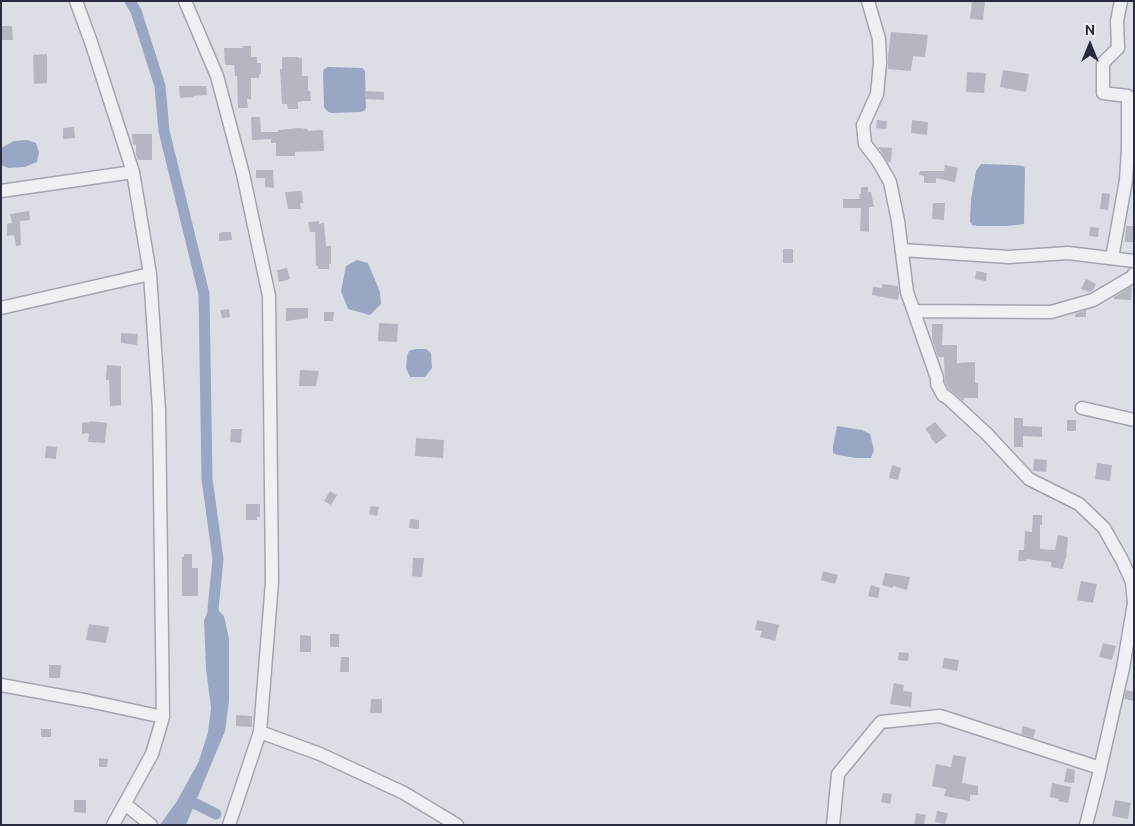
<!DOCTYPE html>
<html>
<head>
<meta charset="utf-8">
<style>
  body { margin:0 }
  #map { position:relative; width:1135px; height:826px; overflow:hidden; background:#dcdee6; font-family:Ubuntu,sans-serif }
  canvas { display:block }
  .frame { position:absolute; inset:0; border:2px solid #272b3b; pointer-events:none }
  .north { position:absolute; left:1065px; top:20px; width:50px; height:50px; -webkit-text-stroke:4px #ecedf3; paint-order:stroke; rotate:0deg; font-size:14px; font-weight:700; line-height:20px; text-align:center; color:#272b3b }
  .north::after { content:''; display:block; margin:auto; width:18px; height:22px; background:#272b3b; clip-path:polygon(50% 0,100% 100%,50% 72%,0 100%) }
</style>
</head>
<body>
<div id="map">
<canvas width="1135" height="826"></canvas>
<div class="frame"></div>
<div class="north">N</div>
</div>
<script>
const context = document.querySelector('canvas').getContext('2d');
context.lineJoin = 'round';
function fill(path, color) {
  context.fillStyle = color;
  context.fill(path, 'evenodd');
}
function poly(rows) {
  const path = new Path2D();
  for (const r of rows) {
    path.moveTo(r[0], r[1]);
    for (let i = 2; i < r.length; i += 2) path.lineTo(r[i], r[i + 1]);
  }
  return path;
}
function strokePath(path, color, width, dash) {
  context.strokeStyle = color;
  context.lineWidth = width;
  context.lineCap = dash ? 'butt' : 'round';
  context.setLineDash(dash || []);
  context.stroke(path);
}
fill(poly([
  [328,67,362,68,365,71,366,108,364,111,360,112,331,113,327,111,324,107,323,73,324,69],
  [27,140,36,143,39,152,37,162,25,167,8,168,1,165,1,148,14,141],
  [981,164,1014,165,1023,166,1025,168,1024,224,1007,226,977,226,972,225,970,222,971,200,976,171],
  [357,260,368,263,380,292,381,304,370,315,348,309,341,291,346,266],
  [415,349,426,349,431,353,432,368,425,377,410,377,406,368,407,356,409,351],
  [837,426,862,430,870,434,874,450,871,458,856,458,838,455,833,453,833,446],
  [213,609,218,610,224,616,229,639,229,701,225,731,186,825,160,825,177,801,199,761,208,732,211,708,206,669,204,620,208,611]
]), '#99a6c4');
strokePath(poly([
  [130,1,136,11,160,86,164,131,204,294,207,479,218,559,213,609,214,623],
  [186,799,216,814]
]), '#99a6c4', 11);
fill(poly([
  [972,1,985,1,983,20,970,19],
  [1,26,12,26,13,40,1,40],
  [891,32,928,35,925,57,913,56,911,71,888,69,888,56],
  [242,46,251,46,251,57,257,57,257,63,261,63,261,74,259,74,259,78,251,78,251,99,247,99,248,108,238,108,237,76,235,76,234,65,225,65,224,48,243,48],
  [47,54,47,83,34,84,33,55],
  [282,57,298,57,298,58,302,58,302,76,308,76,308,91,310,91,311,101,301,101,301,102,298,102,298,109,288,109,287,104,282,104,280,69,282,69],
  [1003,70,1029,74,1026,92,1000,87],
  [967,72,986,73,984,93,966,92],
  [179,86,206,86,207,95,193,96,193,97,180,98],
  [366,91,384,92,384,100,366,99],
  [251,117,260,117,261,132,278,132,278,130,299,128,308,129,308,131,323,130,324,151,295,152,295,156,276,156,276,143,271,143,271,139,252,140],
  [877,120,887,121,886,129,876,128],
  [912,120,928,122,927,135,911,133],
  [74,127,75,138,63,139,63,128],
  [132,134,152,134,152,160,138,160,136,155,136,145,133,144],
  [878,147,892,148,891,162,888,162],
  [945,165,958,168,955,182,936,178,936,183,924,183,924,176,919,175,920,171,944,171],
  [256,170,273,170,274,188,265,187,265,178,256,178],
  [861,187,868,187,868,192,871,192,874,207,869,207,869,232,860,231,861,208,843,208,843,199,860,199,859,194,861,194],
  [302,191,303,203,300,203,301,209,288,209,285,192],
  [1102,193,1110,194,1108,210,1100,209],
  [933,203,945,203,944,220,932,219],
  [29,211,30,220,20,221,21,245,16,246,14,235,7,236,7,224,12,223,10,214],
  [319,221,319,224,324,223,326,246,331,246,331,264,329,264,329,269,318,269,318,266,316,266,315,232,310,232,308,222],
  [1126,226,1134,226,1134,242,1125,242],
  [1090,227,1099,228,1098,237,1089,236],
  [223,232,231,232,232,240,219,241,219,233],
  [783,249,793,249,793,263,783,263],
  [287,268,290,279,279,282,277,270],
  [976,271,987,273,986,281,975,279],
  [1086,279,1096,284,1093,290,1090,292,1081,289],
  [882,284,898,286,899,294,898,300,872,295,873,287,882,288],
  [1132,286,1131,300,1114,299,1114,297],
  [286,308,308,308,308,318,286,321],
  [229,309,230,317,222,318,220,310],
  [1086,310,1086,317,1075,317,1075,314],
  [324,312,334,312,333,321,324,321],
  [379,323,398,324,397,342,378,341],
  [932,324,943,324,942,345,957,345,957,363,975,362,975,383,978,383,978,398,964,398,964,400,962,400,949,389,945,382,944,357,938,357,932,338],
  [121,333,138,334,137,345,121,343],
  [107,365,121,366,121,405,110,406,109,380,106,380],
  [300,370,319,371,316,386,299,386],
  [1014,418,1023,418,1023,426,1042,427,1042,437,1023,436,1023,447,1014,447],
  [1067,420,1076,420,1076,431,1067,431],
  [90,421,107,423,105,443,88,442,89,433,82,434,82,423,90,422],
  [935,422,947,436,936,444,930,437,931,436,925,429],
  [231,429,242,429,241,443,230,442],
  [416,438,444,440,443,458,415,456],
  [46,446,57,447,56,459,45,458],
  [1034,459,1047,460,1046,472,1033,471],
  [1097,463,1112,465,1110,481,1095,479],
  [892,465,901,468,898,480,889,478],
  [330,491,337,495,331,505,324,501],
  [246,504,260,504,260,517,257,517,257,520,246,520],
  [371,506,379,507,377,516,369,514],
  [1033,515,1042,515,1042,525,1040,525,1040,549,1055,550,1058,535,1068,537,1066,559,1065,559,1063,569,1051,567,1051,562,1026,559,1026,561,1018,561,1019,550,1024,550,1025,531,1032,532],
  [410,519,419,520,419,529,409,528],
  [184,554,192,554,192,568,198,568,198,596,182,596,182,557,184,557],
  [413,558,424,558,422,577,412,576],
  [823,571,838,575,835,584,821,580],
  [885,573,910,577,907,590,893,586,893,588,882,585],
  [1081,581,1097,584,1093,603,1077,600],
  [871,585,880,588,878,598,868,596],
  [757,620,779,625,775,641,760,637,762,631,755,630],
  [89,624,109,627,106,643,86,640],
  [330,634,339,634,339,647,330,647],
  [300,635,311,636,311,652,300,652],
  [1103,643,1116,646,1112,660,1099,657],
  [899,652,909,653,908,661,898,660],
  [341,657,349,657,349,672,340,672],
  [944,658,959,660,957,671,942,668],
  [49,665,61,665,60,678,49,678],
  [894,683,904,685,903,691,912,692,911,707,890,704],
  [1126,690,1134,692,1134,701,1124,699],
  [371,699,382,699,382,713,370,713],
  [236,715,252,716,252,727,236,726],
  [1023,726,1036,730,1033,738,1021,734],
  [41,729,51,729,51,737,41,737],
  [953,755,966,757,962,783,978,786,978,795,970,795,970,801,944,796,946,789,932,786,936,764,951,767],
  [99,758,108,759,107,767,99,767],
  [1067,768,1075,770,1074,783,1064,782],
  [1052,783,1071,787,1068,803,1058,801,1059,799,1050,797],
  [883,793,892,794,890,804,881,802],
  [74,800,86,800,86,813,74,812],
  [1115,800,1131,803,1128,819,1112,816],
  [937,811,948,813,945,824,935,822],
  [916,813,926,815,924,825,914,825]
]), '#b4b7c2');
const minor = poly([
  [76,1,91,42,133,172,150,274,159,410,163,717,152,754,113,825],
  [185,1,217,76,243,174,269,296,272,582,260,732,229,825],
  [868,1,879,39,880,63,877,94,863,125,865,144,878,161,890,182,898,221,907,292,937,378,937,384,943,395,949,399,987,434,1029,479,1079,504,1104,528,1122,560,1132,582,1134,603,1123,668,1098,778,1086,825],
  [1,191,133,172],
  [902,250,1009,257,1068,253,1134,261],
  [1112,258,1126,180,1128,149,1128,96,1103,93,1103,63,1118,48,1117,21,1121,1],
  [1,308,150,274],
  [914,311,1051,312,1093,300,1132,277,1134,274],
  [1082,408,1134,420],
  [1,685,89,701,163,717],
  [260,732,320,754,404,793,457,825],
  [125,804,151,825],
  [833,825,838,774,881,722,940,716,1100,768]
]);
strokePath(minor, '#a2a5af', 15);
strokePath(minor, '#eff0f4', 12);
</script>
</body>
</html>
